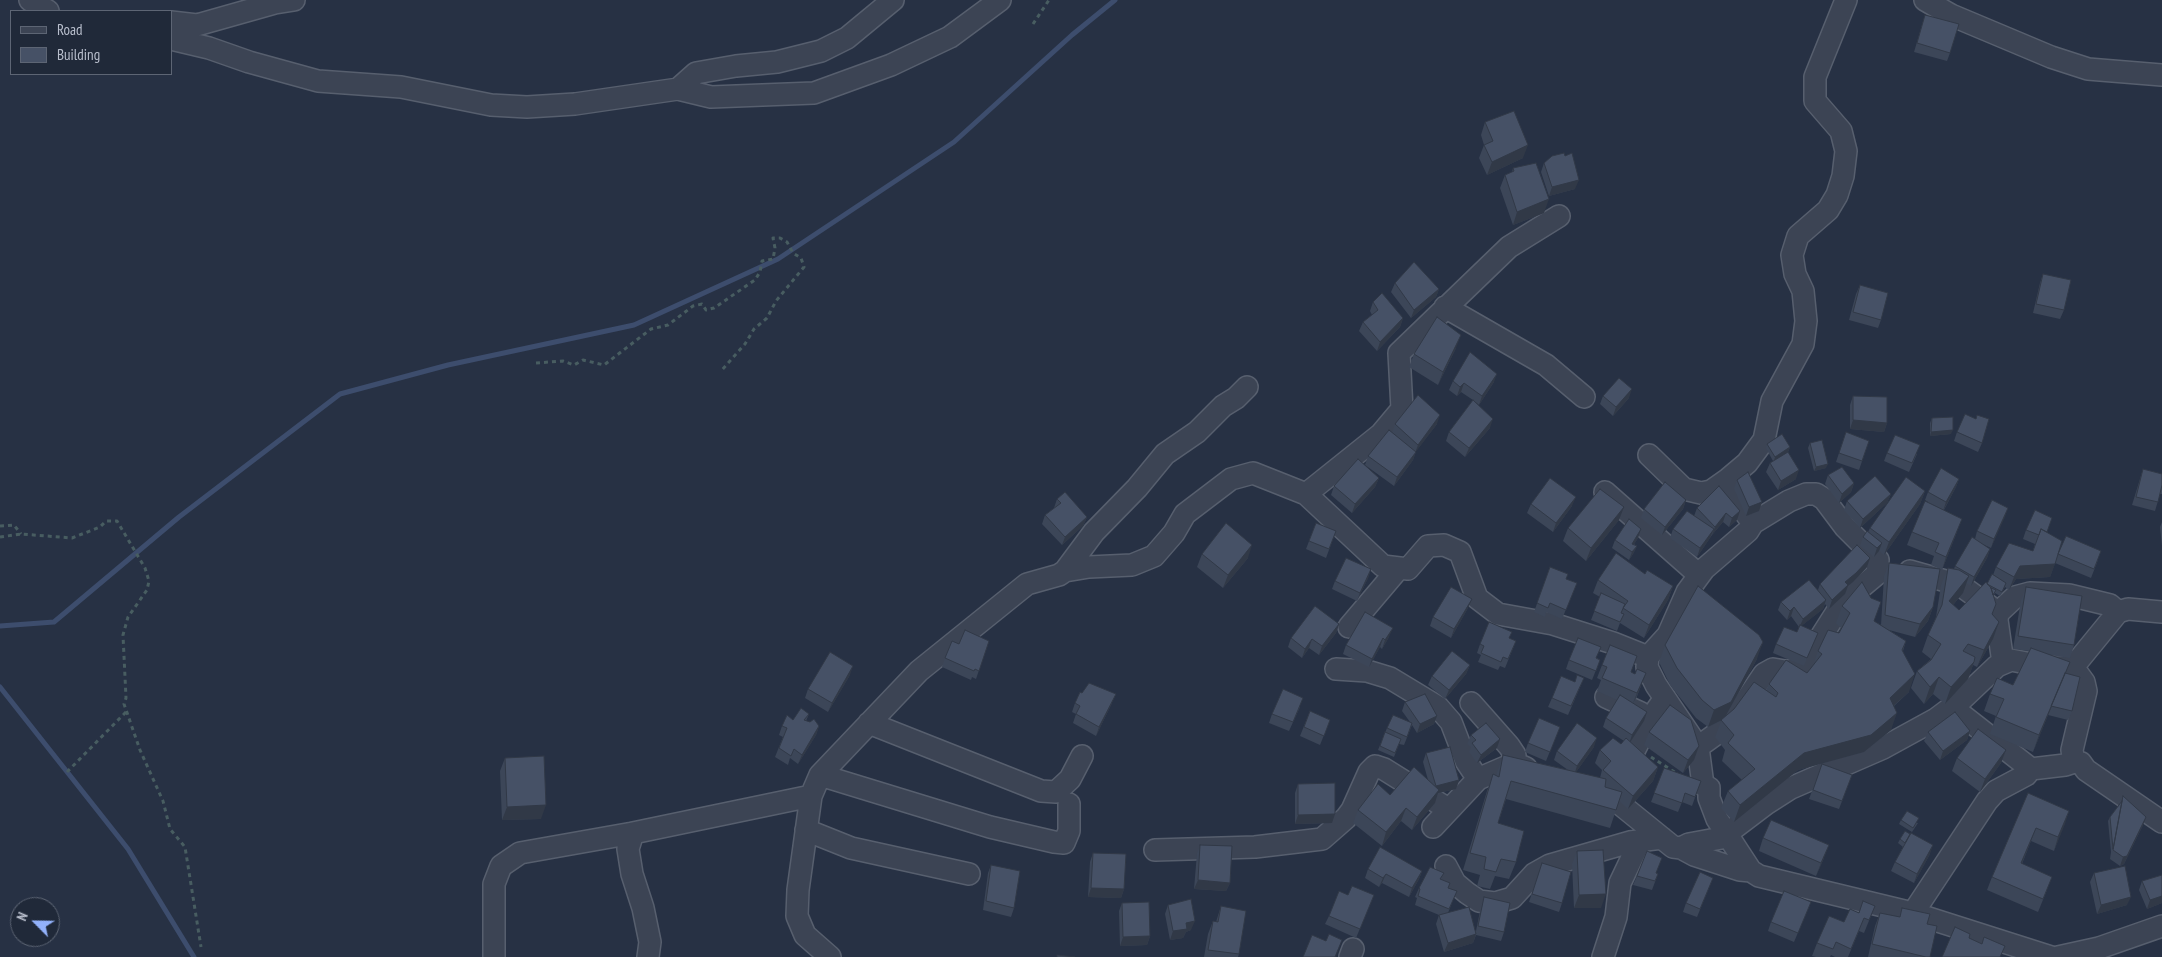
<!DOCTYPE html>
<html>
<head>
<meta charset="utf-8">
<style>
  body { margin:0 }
  #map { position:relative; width:2162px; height:957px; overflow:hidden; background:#273144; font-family:"PT Sans Narrow",sans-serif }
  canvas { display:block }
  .legend { position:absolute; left:10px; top:10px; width:162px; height:65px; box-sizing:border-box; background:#202939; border:1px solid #5d6574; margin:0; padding:6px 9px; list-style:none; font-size:15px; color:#b9bfcd }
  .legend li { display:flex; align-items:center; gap:10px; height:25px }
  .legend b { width:25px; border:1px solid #5d6574 }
  .north { position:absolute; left:10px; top:897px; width:50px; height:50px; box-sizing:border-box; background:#202939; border:1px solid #5d6574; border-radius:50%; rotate:293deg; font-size:14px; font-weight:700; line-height:20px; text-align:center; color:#b9bfcd }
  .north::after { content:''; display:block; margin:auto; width:18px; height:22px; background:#92b1fa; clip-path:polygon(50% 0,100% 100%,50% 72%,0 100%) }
</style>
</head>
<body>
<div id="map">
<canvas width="2162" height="957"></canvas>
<ul class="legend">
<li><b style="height:6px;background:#3c4454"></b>Road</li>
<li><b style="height:14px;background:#465166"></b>Building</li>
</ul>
<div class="north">N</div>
</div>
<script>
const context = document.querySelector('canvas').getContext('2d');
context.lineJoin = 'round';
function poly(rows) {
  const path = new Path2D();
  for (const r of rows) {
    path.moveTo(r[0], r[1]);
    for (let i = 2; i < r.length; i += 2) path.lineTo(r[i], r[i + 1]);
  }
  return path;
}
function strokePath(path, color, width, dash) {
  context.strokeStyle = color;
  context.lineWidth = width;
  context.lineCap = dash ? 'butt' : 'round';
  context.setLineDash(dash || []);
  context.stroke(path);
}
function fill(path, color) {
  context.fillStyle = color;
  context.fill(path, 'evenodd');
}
strokePath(poly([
  [0,626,54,622,179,517,340,394,448,365,634,325,778,259,954,142,1072,35,1115,0],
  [0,687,128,849,194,957]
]), '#3d4d6d', 5);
const minor = poly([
  [30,0,48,11],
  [1925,0,1951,15,2051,57,2088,69,2162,75],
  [171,22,197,25,275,3,294,0],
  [171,39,209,48,249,62,318,81,401,87,491,105,527,107,575,104,678,89,711,97,814,93,891,65,950,37,1000,0],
  [678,89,696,73,736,66,777,62,821,51,847,38,893,0],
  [1445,307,1546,365,1584,397],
  [1649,455,1684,489,1701,493,1711,491,1728,479,1747,463,1764,440,1772,401,1803,344,1806,321,1803,291,1795,274,1792,255,1798,236,1828,210,1837,195,1843,176,1846,151,1841,131,1815,101,1815,77,1846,0],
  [1723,484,1753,523],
  [1605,492,1699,575],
  [1306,494,1381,434,1402,409,1399,353,1509,247,1559,216],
  [1065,571,1089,567,1132,565,1154,556,1174,533,1185,514,1231,479,1253,473,1306,494,1383,566,1408,569,1428,546,1444,545,1460,552,1477,598,1498,614,1553,624,1613,643,1648,657],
  [1910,571,1960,585,1996,611],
  [1349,627,1399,568],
  [2003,663,1997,620,1998,613,2015,597,2030,593,2069,595,2110,605,2118,612],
  [2073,667,2084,682,2086,691,2072,750,2074,762],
  [1336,669,1367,671,1390,678,1438,707,1451,722,1466,761,1478,779],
  [1606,697,1641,713],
  [1471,703,1509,746,1515,755,1515,763],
  [1953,708,2031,769,2065,765,2074,762,2081,763,2086,770,2162,822],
  [869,723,1041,791,1056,792,1070,779,1082,756],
  [1698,747,1730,724,1764,674,1773,669,1785,671,1797,670,1810,654,1838,610,1853,594,1877,574,1878,560,1845,527,1824,499,1816,494,1806,494,1789,501,1753,523,1748,531,1704,569,1687,592,1668,635,1648,657,1647,667,1656,685,1698,747,1703,785,1709,788,1709,798,1717,819,1751,871,1759,876,1904,911,1911,916,1919,915,2051,957],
  [1635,749,1651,718,1665,698],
  [820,775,990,827,1054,842,1064,843,1069,831,1069,804],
  [1593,791,1615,800,1673,847,1681,848,1694,855,1740,870,1751,871],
  [1433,827,1478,779,1515,763,1526,768],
  [806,830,851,848,969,874],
  [633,833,628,849,632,874,643,908,650,942,648,957],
  [1681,848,1689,844,1727,837,1733,829,1766,804,1791,788,1883,748,1936,719,1960,701,1997,666,2011,660,2047,667,2073,667,2118,612,2128,609,2162,612],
  [1155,850,1255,847,1322,839,1346,818,1352,810,1369,772,1375,766,1384,769,1448,809],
  [1446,866,1455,883,1467,893,1479,901,1495,903,1512,898,1534,874,1550,865,1630,842,1662,838],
  [1911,916,1987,801,1996,791,2026,775,2031,769],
  [494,957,494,884,501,866,520,853,633,833,811,796],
  [830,957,805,935,797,916,798,890,811,796,820,775,919,671,1027,584,1059,575,1065,571,1094,532,1137,488,1165,454,1197,432,1223,406,1236,398,1247,387],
  [1350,957,1353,949],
  [1603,957,1616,917,1620,883,1640,841],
  [2058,957,2099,948,2162,926]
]);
strokePath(minor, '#575f6e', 24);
strokePath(poly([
  [1033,24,1049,0],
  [536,363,563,361,574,365,583,360,604,365,651,329,668,325,693,306,702,304,706,310,714,308,755,280,760,272,762,261,773,259,775,248,773,238,780,238,787,242,793,253,801,258,804,267,776,301,767,318,754,329,745,344,722,370],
  [0,526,14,525,21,534],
  [0,537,21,534,72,538,100,527,106,521,117,521,145,568,149,581,147,590,128,617,123,635,126,698,124,704,140,750,163,801,170,829,185,847,201,947],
  [1651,757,1676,773],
  [67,772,126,712]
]), '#485d61', 3, [4, 4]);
strokePath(minor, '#3c4454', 21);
fill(poly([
  [1925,15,1950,53,1947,61,1914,52],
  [1485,122,1523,158,1487,175,1479,158,1484,145,1481,135],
  [1565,156,1575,189,1549,196,1541,172,1544,163],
  [1513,168,1544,213,1513,225,1500,188,1505,175,1512,172],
  [2043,274,2064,310,2060,319,2033,313,2040,283],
  [1395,283,1439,289,1436,297,1411,318,1391,292],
  [1860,285,1881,320,1878,328,1849,320,1856,294],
  [1373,302,1403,318,1400,327,1377,351,1359,331,1363,322,1372,315,1370,311],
  [1456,348,1438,385,1409,367,1414,354],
  [1453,381,1494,382,1479,405,1474,401,1490,428,1465,457,1446,441,1449,432,1473,400,1461,392,1457,396,1449,390],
  [1603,396,1629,398,1613,416,1600,404],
  [1853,396,1887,423,1884,432,1850,429,1850,405],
  [1932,418,1951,434,1930,436,1930,423],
  [1395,424,1437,424,1416,451,1413,460,1394,486,1365,465,1368,456,1392,433],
  [1846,432,1869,441,1859,470,1836,462],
  [1957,432,1982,443,1978,452,1954,441],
  [1810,443,1826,468,1814,471,1808,448],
  [1767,444,1790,447,1788,452,1796,479,1778,490,1766,472,1770,463,1773,461,1766,448],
  [1887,453,1917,454,1909,472,1884,461],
  [2143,469,2162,474,2162,494,2160,494,2155,511,2132,505],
  [1828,475,1854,483,1851,492,1839,503,1825,484],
  [1379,478,1375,487,1352,513,1331,495,1334,486],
  [1959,479,1956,487,1944,510,1957,532,1942,570,1931,565,1934,556,1907,545,1912,532,1928,502,1925,500,1928,492],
  [1737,480,1759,511,1746,516,1734,489],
  [1719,486,1737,520,1729,527,1723,522,1712,535,1710,538,1697,557,1670,538,1673,529,1694,516,1697,508],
  [1925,491,1920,504,1884,555,1879,551,1874,557,1860,546,1863,537,1868,532,1870,528],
  [1891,494,1887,503,1860,528,1844,510,1847,501],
  [1057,499,1087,517,1083,526,1062,545,1042,524,1045,515,1054,508],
  [1686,500,1683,509,1662,535,1641,518,1644,509],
  [1531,504,1572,506,1553,532,1527,513],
  [2008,508,1991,548,1980,543,1990,549,1987,558,1971,586,1966,583,1963,593,1953,605,1959,610,1987,583,1993,575,1996,567,2033,551,2035,544,2023,539,2026,530,2047,532,2059,552,2098,560,2091,578,2055,563,2050,577,2016,579,2009,590,2005,587,2000,596,1995,593,1994,595,1992,614,1999,622,1993,639,1977,667,1973,665,1968,679,1945,704,1933,694,1924,704,1911,688,1917,671,1931,659,1922,652,1928,635,1936,617,1941,585,1948,568,1954,569,1955,566,1975,539,1977,531],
  [1619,520,1586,561,1563,541,1568,528],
  [2162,522,2162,546,2160,527],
  [1316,523,1336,531,1326,558,1306,549],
  [1638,538,1634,544,1637,546,1633,554,1629,560,1612,548,1615,540],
  [1202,554,1248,558,1223,588,1197,567],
  [1870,558,1867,567,1853,582,1848,586,1845,594,1829,609,1825,604,1823,609,1801,626,1818,633,1804,666,1773,653,1776,644,1797,632,1799,627,1791,616,1787,620,1778,610,1781,602,1818,590,1820,584],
  [1889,563,1933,607,1928,621,1915,637,1889,630,1906,641,1903,651,1909,692,1894,706,1891,730,1864,752,1798,770,1734,822,1721,808,1728,791,1742,780,1722,761,1725,750,1715,737,1721,721,1708,727,1696,718,1670,685,1659,662,1665,645,1757,659,1726,716,1766,690,1769,684,1807,673,1813,666,1818,651,1839,633,1841,628,1836,623,1842,606,1881,625,1884,576],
  [1550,567,1566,579,1577,583,1562,619,1546,612,1545,617,1534,612],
  [1371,569,1368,578,1357,601,1332,589,1335,581],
  [1645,574,1673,586,1668,600,1644,638,1620,623,1617,631,1591,620,1600,597,1593,593,1598,580],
  [2026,587,2074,645,2070,658,2050,655,2065,673,2072,711,2068,720,2048,715,2033,752,1990,734,1996,716,1984,711,1990,694,2013,685,2029,651,2013,649,2021,600],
  [1468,608,1451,638,1430,626,1433,617],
  [1339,624,1336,633,1319,655,1309,648,1302,658,1288,647,1291,638],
  [1389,637,1382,649,1380,647,1369,667,1343,654,1346,645],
  [1509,638,1516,641,1505,668,1500,666,1498,670,1478,662,1481,655,1477,653,1480,644],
  [989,641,976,679,972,677,971,680,942,667,945,658],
  [1597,658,1600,660,1592,680,1566,669,1569,660],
  [1470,665,1466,674,1445,699,1428,685,1432,676],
  [1602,665,1631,672,1641,686,1634,704,1647,712,1644,721,1630,742,1658,767,1653,781,1628,809,1619,801,1610,828,1506,799,1498,823,1516,862,1509,879,1495,876,1490,889,1477,886,1480,875,1463,870,1487,791,1493,774,1496,775,1503,755,1568,770,1554,760,1557,751,1594,747,1576,772,1600,778,1602,770,1595,763,1600,750,1621,744,1624,741,1603,727,1606,718,1617,700,1597,691,1601,680,1597,678],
  [850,675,828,712,805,698,808,689],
  [1584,678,1568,715,1548,707,1552,698,1575,682],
  [1405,702,1437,716,1434,724,1417,733,1412,725,1404,745,1399,744,1394,757,1378,750,1387,728,1410,722,1402,711],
  [1075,703,1112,703,1096,736,1073,723,1076,714,1072,712],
  [1300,707,1289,731,1269,723,1272,714],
  [1310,711,1330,720,1320,745,1300,736],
  [809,714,806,721,819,726,816,735,798,764,790,758,788,765,775,757,783,737,779,735,782,726,793,720],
  [1560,727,1546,761,1525,752,1528,743],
  [1970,731,1967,740,1940,760,1924,741,1928,732],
  [1649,732,1694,760,1683,773,1644,745],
  [1471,735,1500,739,1497,748,1477,763,1469,752,1471,747,1467,744],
  [2006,750,2001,763,1980,792,1952,771,1957,758],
  [1426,753,1459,780,1456,789,1438,793,1435,803,1412,830,1401,821,1382,846,1353,823,1358,810,1390,795,1428,780,1423,762],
  [505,758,541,819,502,820,500,771],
  [1822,764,1852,775,1839,809,1809,799],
  [1664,768,1701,781,1692,806,1682,802,1678,812,1651,802],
  [1298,784,1332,823,1295,824,1295,793],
  [2028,793,2069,811,2054,851,2031,841,2022,864,2047,890,2038,912,1987,890,1992,877],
  [2123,796,2143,825,2124,864,2120,866,2110,859,2111,852,2108,821,2110,817,2122,801],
  [1901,820,1918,823,1912,832,1899,824],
  [1763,838,1824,858,1816,876,1759,851],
  [1900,839,1930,854,1914,883,1891,871,1895,862,1903,847,1898,843],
  [1200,845,1230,883,1226,891,1194,889,1197,853],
  [1577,851,1601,908,1574,908,1572,864],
  [1093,853,1124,889,1121,898,1088,897,1090,862],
  [1542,863,1562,903,1559,912,1529,902],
  [991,865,1014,908,1011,917,983,910,988,873],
  [1368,869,1422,871,1419,879,1409,897,1382,883,1379,887,1365,878],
  [1444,873,1441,879,1448,888,1453,900,1448,913,1476,931,1481,906,1484,897,1504,932,1501,941,1476,935,1473,943,1444,952,1436,924,1439,915,1415,905,1417,898,1415,897,1419,888],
  [1656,873,1658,874,1652,890,1633,885,1637,876],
  [2094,873,2127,905,2097,914,2090,882],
  [2162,875,2162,903,2147,909,2139,890,2142,881],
  [1713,878,1697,917,1683,912,1686,903],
  [1374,895,1356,938,1325,924,1329,916],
  [1811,902,1794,942,1768,931,1771,922],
  [1122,903,1150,936,1147,945,1120,946,1119,911],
  [1168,905,1191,930,1186,932,1183,938,1170,940,1165,914],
  [1221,906,1239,954,1238,957,1204,957,1208,934,1213,921,1216,922],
  [1875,906,1864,933,1859,931,1848,957,1835,957,1831,955,1830,957,1816,957,1812,956,1817,943,1859,913],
  [1902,908,1927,924,1930,957,1868,957,1875,926,1880,913,1899,917]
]), '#3c4658');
fill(poly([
  [1528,145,1523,158,1487,175,1492,162],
  [1579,180,1575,189,1549,196,1552,187],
  [1549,199,1544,213,1513,225,1517,212],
  [1439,289,1436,297,1411,318,1414,310],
  [1403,318,1400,327,1377,351,1380,342],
  [1461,335,1456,348,1438,385,1443,372],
  [1497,374,1494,382,1479,405,1482,396],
  [1464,383,1461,392,1457,396,1460,387],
  [1632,389,1629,398,1613,416,1616,407],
  [1440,415,1437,424,1415,453,1418,445],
  [1493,419,1490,428,1465,457,1469,448],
  [1853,420,1887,423,1884,432,1850,429],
  [1953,430,1951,434,1930,436,1931,432],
  [1790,447,1788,452,1774,461,1775,457],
  [1416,452,1413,460,1394,486,1397,477],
  [1828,464,1826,468,1814,471,1816,467],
  [1799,470,1796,479,1778,490,1781,481],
  [1379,478,1375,487,1352,513,1355,504],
  [1959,479,1956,487,1943,511,1946,502],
  [1854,483,1851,492,1839,503,1842,494],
  [1925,491,1920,504,1884,555,1889,542],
  [1891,494,1887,503,1860,528,1863,519],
  [1576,497,1572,506,1553,532,1556,523],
  [1686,500,1683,509,1662,535,1665,527],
  [1762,502,1759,511,1746,516,1749,507],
  [1624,507,1619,520,1586,561,1591,548],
  [2008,508,2005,517,1991,548,1994,539],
  [1740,511,1737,520,1729,527,1732,518],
  [1726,513,1723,522,1712,535,1715,527],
  [1087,517,1083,526,1062,545,1065,537],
  [1962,519,1957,532,1942,570,1946,557],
  [1641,529,1638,538,1630,551,1632,544],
  [1714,529,1710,538,1697,557,1700,548],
  [1882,543,1879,551,1874,557,1877,548],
  [1252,545,1248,558,1223,588,1228,575],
  [1637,546,1633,554,1629,560,1632,552],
  [1990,549,1987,558,1971,586,1974,577],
  [1870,558,1867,567,1853,582,1848,586,1845,594,1829,609,1832,600,1845,582],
  [2055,564,2050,577,2016,579,2009,590,2014,577,2020,566],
  [1371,569,1368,578,1357,601,1360,593],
  [1969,576,1963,593,1942,618,1949,601],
  [1673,586,1668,600,1644,638,1649,625],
  [1472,599,1468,608,1451,638,1454,629],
  [1826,600,1823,609,1799,628,1803,619],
  [1794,607,1791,616,1787,620,1790,611],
  [1933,607,1928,621,1915,637,1920,624],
  [1999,622,1993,639,1977,667,1984,650],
  [1339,624,1336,633,1319,655,1322,646],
  [1393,628,1389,637,1382,649,1385,640],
  [1383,638,1380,647,1369,667,1372,659],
  [1312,639,1309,648,1302,658,1305,649],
  [1763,642,1757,659,1724,719,1708,727,1714,710],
  [1974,662,1968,679,1945,704,1951,687],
  [2070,662,2063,679,2033,752,2039,735],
  [1470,665,1466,674,1445,699,1449,690],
  [853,666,850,675,828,712,832,703],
  [1646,673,1641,686,1632,706,1637,693],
  [1915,674,1909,692,1883,715,1890,698],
  [1939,677,1933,694,1924,704,1930,687],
  [1116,694,1112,703,1096,736,1099,727],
  [1647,712,1644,721,1629,744,1632,735],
  [1897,713,1891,730,1864,752,1798,770,1734,822,1740,805,1804,753],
  [1437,716,1434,724,1417,733,1420,724],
  [819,726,816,735,798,764,802,755],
  [1970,731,1967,740,1940,760,1943,751],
  [1597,738,1594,747,1574,775,1577,766],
  [1500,739,1497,748,1477,763,1481,755],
  [1699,746,1694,760,1683,773,1688,760],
  [2006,750,2001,763,1980,792,1985,779],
  [1658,767,1653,781,1628,809,1633,796],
  [1459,780,1456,789,1438,793,1435,803,1412,830,1417,817,1433,794,1436,786],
  [546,805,541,819,502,820,507,807],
  [1406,808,1401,821,1382,846,1386,832],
  [2069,811,2065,824,2054,851,2058,837],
  [1335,814,1332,823,1295,824,1298,815],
  [2146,817,2143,825,2124,864,2120,866,2123,857],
  [2036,828,2031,841,2016,877,2021,863],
  [1829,845,1824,858,1816,876,1821,863],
  [1933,845,1930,854,1914,883,1917,874],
  [1422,871,1419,879,1409,897,1412,888],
  [1386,874,1382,883,1379,887,1383,878],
  [1198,880,1230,883,1226,891,1194,889],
  [1091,888,1124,889,1121,898,1088,897],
  [1606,894,1601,908,1574,908,1579,895],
  [2162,896,2162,903,2147,909,2150,900],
  [2131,897,2127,905,2097,914,2101,905],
  [1195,921,1191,930,1186,932,1183,938,1170,940,1173,931,1186,923],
  [1476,934,1473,943,1444,952,1448,943],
  [1150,936,1147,945,1120,946,1123,937]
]), '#313947');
const building = poly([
  [1925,15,1959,24,1950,53,1917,43,1925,15],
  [1514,111,1528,145,1492,162,1484,145,1493,141,1485,122,1514,111],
  [1564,153,1565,156,1572,153,1579,180,1552,187,1544,163,1552,156,1564,153],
  [1536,163,1549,199,1517,212,1505,175,1514,171,1513,168,1536,163],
  [1414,262,1439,289,1414,310,1395,283,1414,262],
  [2043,274,2071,280,2064,310,2036,304,2043,274],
  [1860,285,1888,293,1881,320,1853,312,1860,285],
  [1382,293,1403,318,1380,342,1363,322,1378,310,1373,302,1382,293],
  [1437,317,1461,335,1443,372,1414,354,1437,317],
  [1470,352,1497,374,1482,396,1464,383,1460,387,1453,381,1470,352],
  [1619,378,1632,389,1616,407,1603,396,1619,378],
  [1418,395,1440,415,1418,445,1395,424,1418,395],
  [1853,396,1887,397,1887,423,1853,420,1853,396],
  [1473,400,1493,419,1469,448,1449,432,1473,400],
  [1965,414,1976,419,1977,415,1989,419,1982,443,1957,432,1965,414],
  [1953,417,1953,430,1931,432,1932,418,1953,417],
  [1389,430,1416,452,1397,477,1368,456,1389,430],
  [1846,432,1869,441,1862,461,1839,453,1846,432],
  [1782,434,1790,447,1775,457,1767,444,1782,434],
  [1895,435,1920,445,1912,463,1887,453,1895,435],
  [1822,440,1828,464,1816,467,1810,443,1822,440],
  [1788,452,1799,470,1781,481,1770,463,1788,452],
  [1358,459,1379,478,1355,504,1334,486,1358,459],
  [1842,467,1854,483,1842,494,1828,475,1842,467],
  [1941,468,1959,479,1946,502,1928,492,1941,468],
  [2143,469,2162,474,2162,485,2158,502,2136,497,2143,469],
  [1748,472,1762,502,1749,507,1737,480,1748,472],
  [1875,476,1891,494,1863,519,1847,501,1875,476],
  [1906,477,1925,491,1889,542,1870,528,1906,477],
  [1550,478,1576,497,1556,523,1531,504,1550,478],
  [1665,482,1686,500,1665,527,1644,509,1665,482],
  [1719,486,1740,511,1732,518,1726,513,1715,527,1697,508,1719,486],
  [1600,489,1624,507,1591,548,1568,528,1600,489],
  [1065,492,1087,517,1065,537,1045,515,1061,503,1057,499,1065,492],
  [1992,500,2008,508,1994,539,1977,531,1992,500],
  [1925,501,1962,519,1946,557,1935,552,1939,543,1912,532,1925,501],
  [2035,510,2052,518,2047,532,2041,529,2039,535,2026,530,2035,510],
  [1687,511,1714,529,1700,548,1673,529,1687,511],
  [1629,519,1641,529,1632,544,1637,546,1632,552,1615,540,1629,519],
  [1226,523,1252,545,1228,575,1202,554,1226,523],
  [1316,523,1336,531,1329,549,1309,541,1316,523],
  [2041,529,2062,541,2055,564,2020,566,2014,577,1996,567,2009,543,2033,551,2041,529],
  [1867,531,1882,543,1877,548,1863,537,1867,531],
  [2066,536,2101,551,2094,569,2058,554,2066,536],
  [1972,537,1990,549,1974,577,1955,566,1972,537],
  [1857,545,1870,558,1856,573,1845,582,1848,585,1832,600,1820,584,1857,545],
  [1616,553,1645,574,1647,570,1673,586,1649,625,1623,608,1628,601,1598,580,1616,553],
  [1346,558,1371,569,1360,593,1335,581,1346,558],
  [1889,563,1940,569,1933,607,1920,624,1885,615,1889,563],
  [1550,567,1568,574,1566,579,1577,583,1566,610,1550,603,1548,608,1537,603,1550,567],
  [1948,568,1959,570,1969,576,1949,601,1959,610,1986,582,1991,588,1996,604,1992,614,1999,622,1984,650,1968,644,1963,651,1975,657,1974,662,1951,687,1939,677,1930,687,1917,671,1931,660,1941,644,1928,635,1942,605,1948,568],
  [1992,574,2006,583,2002,592,1987,584,1992,574],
  [1809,580,1826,600,1803,619,1794,607,1790,611,1781,602,1809,580],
  [1862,582,1871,598,1881,602,1874,621,1906,641,1902,650,1915,674,1890,698,1897,713,1871,735,1804,753,1740,805,1728,791,1755,769,1728,743,1734,735,1721,720,1734,709,1754,682,1776,697,1778,693,1769,684,1786,660,1807,673,1822,654,1818,651,1828,630,1839,633,1850,613,1842,606,1862,582],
  [1698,586,1759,635,1763,642,1731,702,1714,710,1702,700,1677,668,1665,645,1698,586],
  [1451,587,1472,599,1454,629,1433,617,1451,587],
  [2026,587,2082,596,2074,645,2018,636,2026,587],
  [1991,588,1996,590,1993,595,1991,588],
  [1601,593,1625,604,1621,613,1624,614,1620,622,1594,611,1601,593],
  [1315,606,1339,624,1322,646,1312,639,1305,649,1291,638,1315,606],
  [1365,612,1393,628,1385,640,1383,638,1372,659,1346,645,1365,612],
  [1489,622,1512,632,1509,638,1516,641,1508,659,1503,657,1501,662,1481,653,1484,646,1480,644,1489,622],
  [1800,625,1818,633,1807,658,1776,644,1784,627,1797,632,1800,625],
  [965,630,989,641,979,671,975,669,974,671,945,658,952,641,959,644,965,630],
  [1578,638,1601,647,1596,658,1600,660,1596,671,1569,660,1578,638],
  [1610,645,1637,656,1631,672,1635,674,1637,669,1646,673,1637,693,1602,678,1607,667,1602,665,1610,645],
  [2031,648,2070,662,2039,735,1996,717,2004,699,1990,694,1997,678,2013,685,2031,648],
  [1452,651,1470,665,1449,690,1432,676,1452,651],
  [830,652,853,666,832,703,808,689,830,652],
  [2065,673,2080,677,2072,711,2051,706,2065,673],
  [1577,675,1584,678,1571,706,1552,698,1561,676,1575,682,1577,675],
  [1089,683,1116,694,1099,727,1076,714,1080,706,1075,703,1080,692,1082,693,1089,683],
  [1283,689,1303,698,1293,722,1272,714,1283,689],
  [1425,694,1437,716,1420,724,1405,702,1425,694],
  [1620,695,1647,712,1632,735,1606,718,1620,695],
  [1670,705,1691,720,1699,746,1688,760,1649,732,1670,705],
  [801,708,809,714,804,720,810,722,814,719,819,726,802,755,794,749,791,756,779,748,787,728,782,726,787,715,793,720,801,708],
  [1310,711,1330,720,1324,736,1304,727,1310,711],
  [1955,712,1970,731,1943,751,1928,732,1955,712],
  [1393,715,1412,723,1407,737,1387,728,1393,715],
  [1539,718,1560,727,1550,752,1528,743,1539,718],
  [1486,723,1500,739,1481,755,1472,743,1476,740,1471,735,1486,723],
  [1577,723,1597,738,1577,766,1557,751,1577,723],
  [1978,729,2006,750,1985,779,1957,758,1978,729],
  [1385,732,1401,739,1395,753,1380,746,1385,732],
  [1613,738,1621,744,1626,738,1658,767,1633,796,1603,770,1611,761,1600,750,1613,738],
  [1450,747,1459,780,1436,786,1426,753,1450,747],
  [1503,755,1606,779,1605,787,1622,792,1616,810,1511,781,1498,823,1524,831,1516,862,1501,859,1496,872,1484,869,1486,857,1470,853,1493,774,1499,777,1503,755],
  [544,756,546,805,507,807,505,758,544,756],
  [1822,764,1852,775,1842,801,1813,790,1822,764],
  [1414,767,1439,790,1417,817,1406,808,1386,832,1358,810,1378,784,1390,795,1414,767],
  [1664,768,1701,781,1695,797,1685,793,1682,803,1654,793,1664,768],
  [1335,783,1335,814,1298,815,1298,784,1335,783],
  [2028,793,2069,811,2058,837,2036,828,2021,863,2052,877,2043,899,1992,877,2028,793],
  [2123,796,2146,817,2127,856,2123,857,2113,850,2123,796],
  [2122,801,2113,849,2110,817,2122,801],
  [1907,811,1919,818,1913,828,1901,820,1907,811],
  [1771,820,1829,845,1821,863,1763,838,1771,820],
  [1905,831,1910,834,1905,843,1900,839,1905,831],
  [1911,833,1933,845,1917,874,1895,862,1911,833],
  [1200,845,1232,846,1230,883,1198,880,1200,845],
  [1380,847,1422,871,1412,888,1386,874,1383,878,1368,869,1380,847],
  [1603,850,1606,894,1579,895,1577,851,1603,850],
  [1647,851,1662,858,1656,873,1658,874,1655,881,1637,876,1647,851],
  [1093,853,1126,854,1124,889,1091,888,1093,853],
  [1542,863,1571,872,1562,903,1532,894,1542,863],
  [991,865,1020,871,1014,908,986,901,991,865],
  [2125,866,2131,897,2101,905,2094,873,2125,866],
  [1430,867,1444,873,1440,879,1450,883,1448,888,1457,891,1449,909,1418,896,1420,889,1419,888,1430,867],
  [1700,872,1713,878,1700,909,1686,903,1700,872],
  [2162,875,2162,896,2150,900,2142,881,2162,875],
  [1352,886,1374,895,1360,929,1329,916,1339,891,1348,895,1352,886],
  [1784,891,1811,902,1798,933,1771,922,1784,891],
  [1484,897,1510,903,1504,932,1478,926,1484,897],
  [1191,899,1195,921,1186,923,1187,929,1173,931,1168,905,1191,899],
  [1863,901,1875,906,1869,920,1864,918,1851,949,1836,942,1833,949,1817,943,1829,916,1844,922,1850,909,1859,913,1863,901],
  [1149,902,1150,936,1123,937,1122,903,1149,902],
  [1221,906,1246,911,1239,954,1208,950,1213,921,1218,922,1221,906],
  [1469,907,1476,934,1448,943,1439,915,1469,907],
  [1902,908,1930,914,1927,924,1937,926,1930,957,1926,957,1872,944,1880,913,1900,917,1902,908],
  [1955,927,1970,934,1969,938,1982,944,1984,937,2005,946,2000,957,1942,957,1955,927],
  [1329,934,1342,940,1335,957,1303,957,1312,935,1326,941,1329,934],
  [1057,955,1075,957,1057,957,1057,955]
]);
fill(building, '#465166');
strokePath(building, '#313947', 1);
</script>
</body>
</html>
